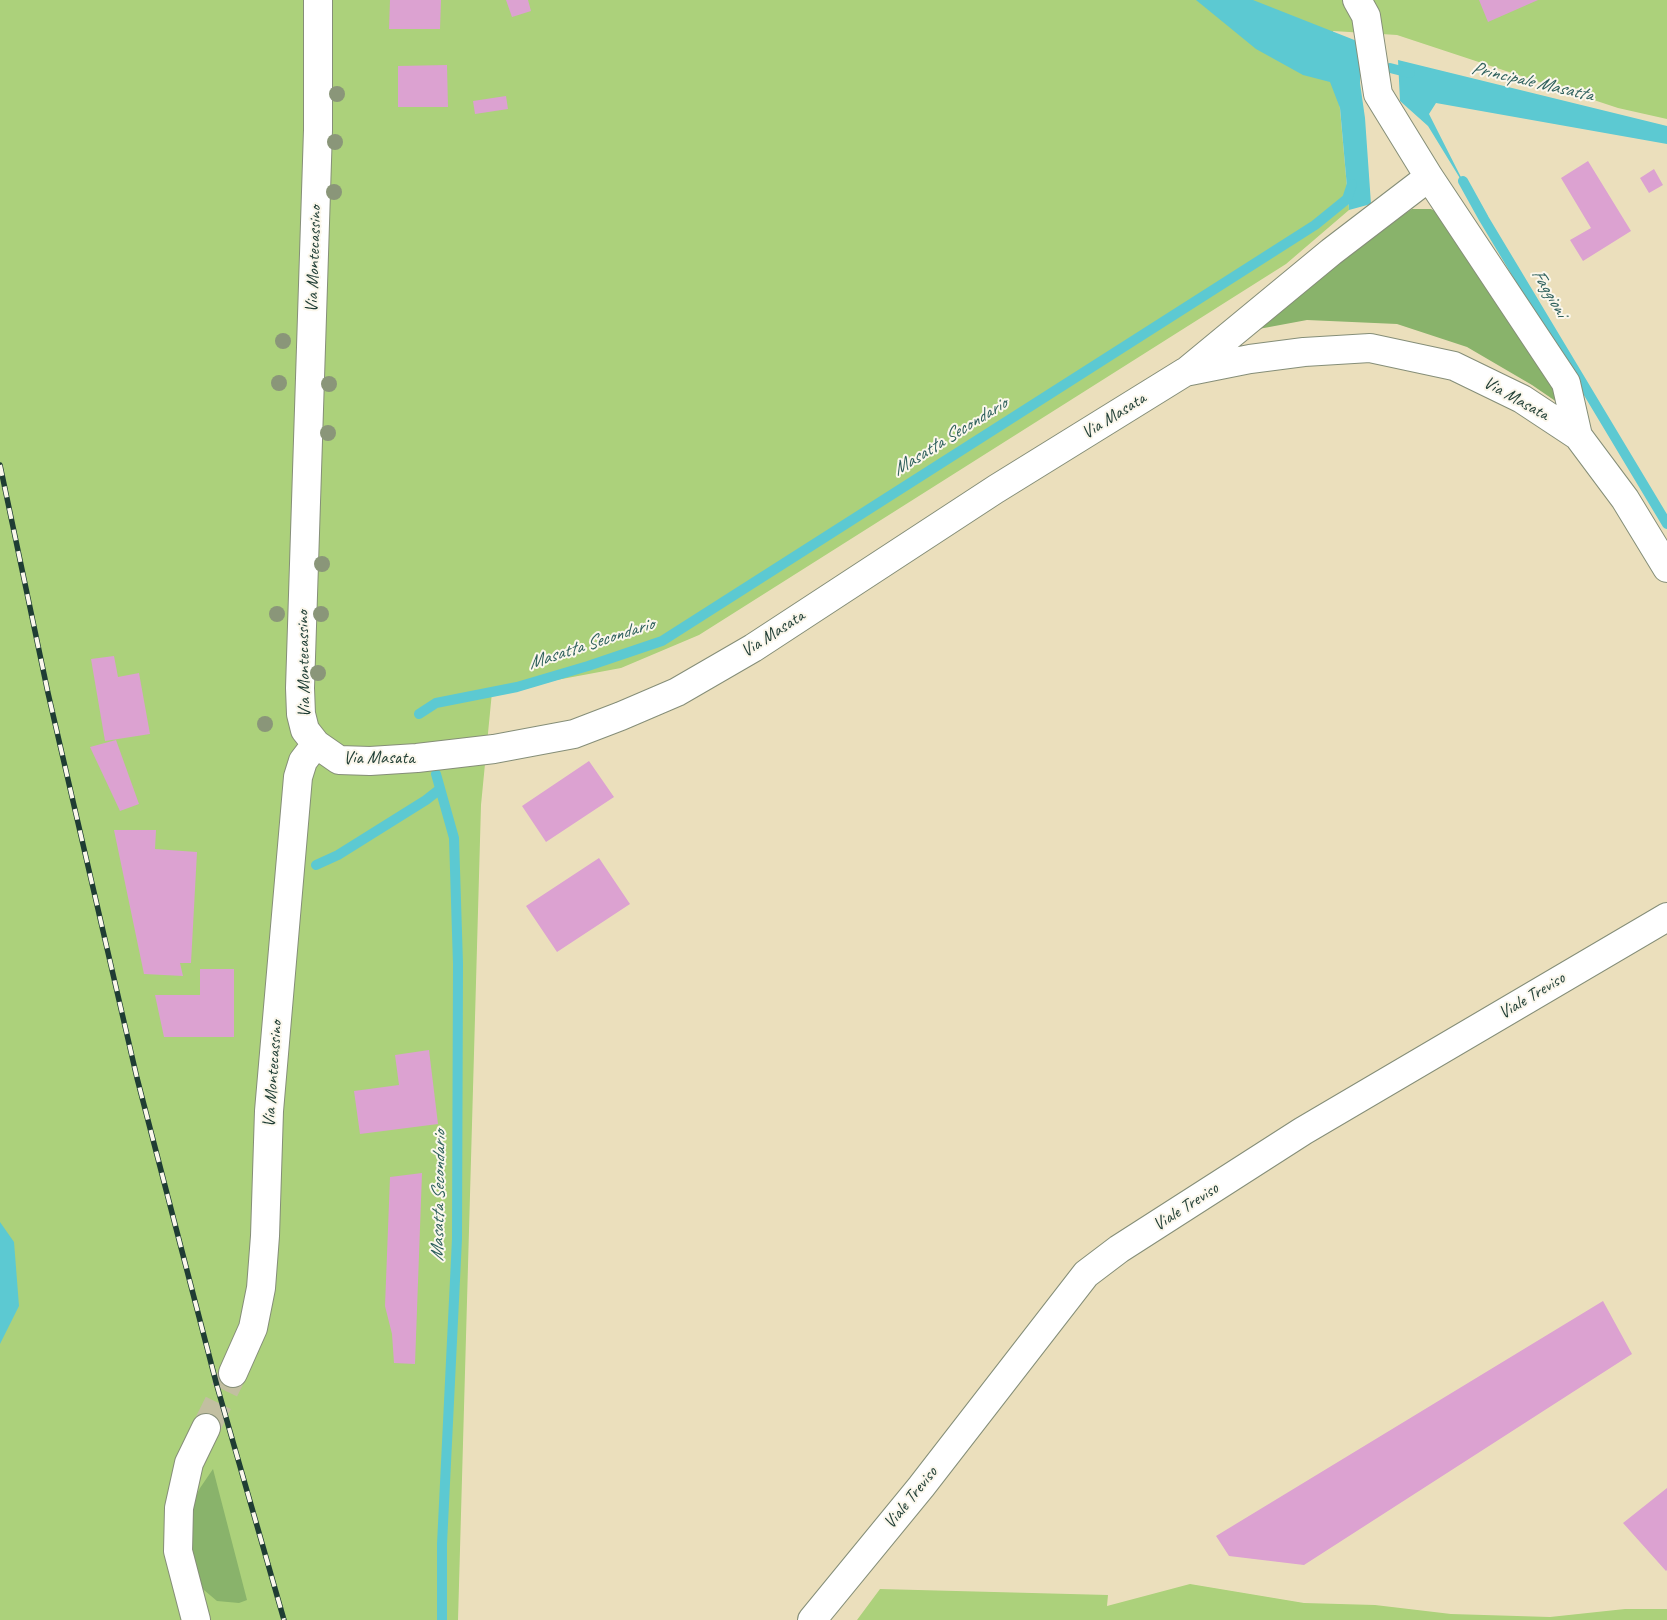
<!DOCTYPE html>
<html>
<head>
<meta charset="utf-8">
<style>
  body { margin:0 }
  canvas { display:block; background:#ebdfbc }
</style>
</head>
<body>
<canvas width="1667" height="1620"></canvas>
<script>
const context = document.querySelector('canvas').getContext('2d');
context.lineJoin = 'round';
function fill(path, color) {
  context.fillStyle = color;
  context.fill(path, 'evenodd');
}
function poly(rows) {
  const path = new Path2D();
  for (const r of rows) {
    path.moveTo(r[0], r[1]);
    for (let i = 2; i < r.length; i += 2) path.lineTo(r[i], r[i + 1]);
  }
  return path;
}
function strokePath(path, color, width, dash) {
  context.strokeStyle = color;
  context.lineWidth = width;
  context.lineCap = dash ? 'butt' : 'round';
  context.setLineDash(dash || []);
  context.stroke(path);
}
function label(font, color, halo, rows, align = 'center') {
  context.font = font + ' Caveat,sans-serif';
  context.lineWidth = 4;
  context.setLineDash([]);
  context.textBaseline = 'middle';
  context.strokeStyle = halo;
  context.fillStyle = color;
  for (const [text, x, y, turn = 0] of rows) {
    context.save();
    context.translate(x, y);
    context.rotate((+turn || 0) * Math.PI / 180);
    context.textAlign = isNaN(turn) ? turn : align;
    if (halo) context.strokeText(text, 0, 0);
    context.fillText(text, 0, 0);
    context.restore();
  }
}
fill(poly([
  [0,0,1667,0,1667,119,1618,108,1397,35,1333,31,1349,210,1286,264,699,635,621,668,492,692,481,805,458,1620,0,1620],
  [1190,1584,1304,1603,1375,1605,1451,1614,1550,1617,1625,1609,1667,1609,1667,1620,857,1620,880,1589,1108,1595,1107,1606]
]), '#acd17b');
fill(poly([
  [1412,209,1431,209,1449,218,1567,409,1532,385,1467,347,1397,324,1307,320,1221,336],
  [213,1469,247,1600,239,1603,217,1601,198,1585,188,1548,189,1510,200,1488]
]), '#89b36b');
fill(poly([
  [1196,0,1253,0,1362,43,1360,83,1365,118,1371,204,1349,210,1340,108,1330,82,1303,75,1256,49],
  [1398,60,1667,126,1667,144,1436,103,1429,114,1469,193,1428,126,1400,101],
  [0,1222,14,1242,19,1306,0,1344]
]), '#5cc9d2');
strokePath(poly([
  [1390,68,1410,73],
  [1463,181,1484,219,1667,524],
  [419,714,436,703,517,687,588,666,662,641,1315,225,1347,199,1352,184],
  [436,774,454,838,458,964,457,1239,442,1544,442,1620],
  [316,865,338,855,426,800,440,789]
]), '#5cc9d2', 10);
fill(poly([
  [390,0,441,0,440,29,389,29],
  [506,0,528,0,531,11,512,17],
  [1479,0,1538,0,1488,22],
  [447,65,448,107,398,107,398,66],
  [506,96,508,109,475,114,473,101],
  [1588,161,1631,231,1583,261,1570,240,1591,228,1561,178],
  [1654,169,1663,185,1649,193,1640,178],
  [114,656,118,677,139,673,150,734,105,741,91,659],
  [116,740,139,804,120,811,90,747],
  [589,761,614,797,546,842,522,806],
  [114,830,156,830,155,849,197,852,191,963,180,963,183,976,144,974],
  [599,858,630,904,557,952,526,906],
  [200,969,234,969,234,1037,164,1037,155,995,200,995],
  [429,1050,438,1124,360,1134,354,1091,399,1085,395,1055],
  [422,1173,415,1364,394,1363,392,1334,385,1306,390,1177],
  [1603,1301,1632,1354,1304,1565,1229,1556,1216,1536],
  [1667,1488,1667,1570,1666,1571,1623,1523]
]), '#dca2d1');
strokePath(poly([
  [206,1428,233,1373]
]), '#c2bfa1', 28, [28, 14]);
const minor = poly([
  [318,0,318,130,300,688,301,714,305,730,316,744,339,760,370,761,417,758,494,749,574,734,621,716,677,692,753,648,996,489,1185,372,1250,359,1304,352,1370,348,1454,366,1522,399,1578,436,1625,499,1667,568],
  [1357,0,1366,16,1378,94,1429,177,1566,383,1578,436],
  [1188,370,1331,252,1429,177],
  [233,1373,253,1328,261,1288,265,1236,269,1111,298,777,303,761,316,744],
  [196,1620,178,1551,179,1508,189,1463,206,1428],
  [812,1620,921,1487,1086,1274,1119,1249,1303,1131,1667,917]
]);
strokePath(minor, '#858e78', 30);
strokePath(minor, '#fff', 28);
const rail = poly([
  [0,465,48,693,137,1078,217,1386,284,1620]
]);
strokePath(rail, '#1f3d34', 5.5);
strokePath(rail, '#fbf7ec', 4, [11]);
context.fillStyle = '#8a9679';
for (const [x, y] of [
  [337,94],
  [335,142],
  [334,192],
  [283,341],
  [279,383],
  [329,384],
  [328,433],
  [322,564],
  [277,614],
  [321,614],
  [318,673],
  [265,724]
]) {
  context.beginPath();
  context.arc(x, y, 8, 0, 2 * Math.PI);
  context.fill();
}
label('18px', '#1f3d34', '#fbf7ec', [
  ["Via Montecassino",314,259,-88],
  ["Via Masata",1516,399,29],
  ["Via Masata",1114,416,-32],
  ["Via Masata",773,634,-33],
  ["Via Montecassino",304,664,-91],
  ["Via Masata",379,758],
  ["Viale Treviso",1532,996,-31],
  ["Via Montecassino",273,1074,-86],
  ["Viale Treviso",1186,1207,-33],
  ["Viale Treviso",911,1498,-51]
]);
label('italic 19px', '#2e605c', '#fbf7ec', [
  ["Principale Masatta",1532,82,13],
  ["Faggioni",1549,293,59],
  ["Masatta Secondario",950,437,-32],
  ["Masatta Secondario",591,644,-18],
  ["Masatta Secondario",439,1196,-89]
]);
</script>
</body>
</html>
